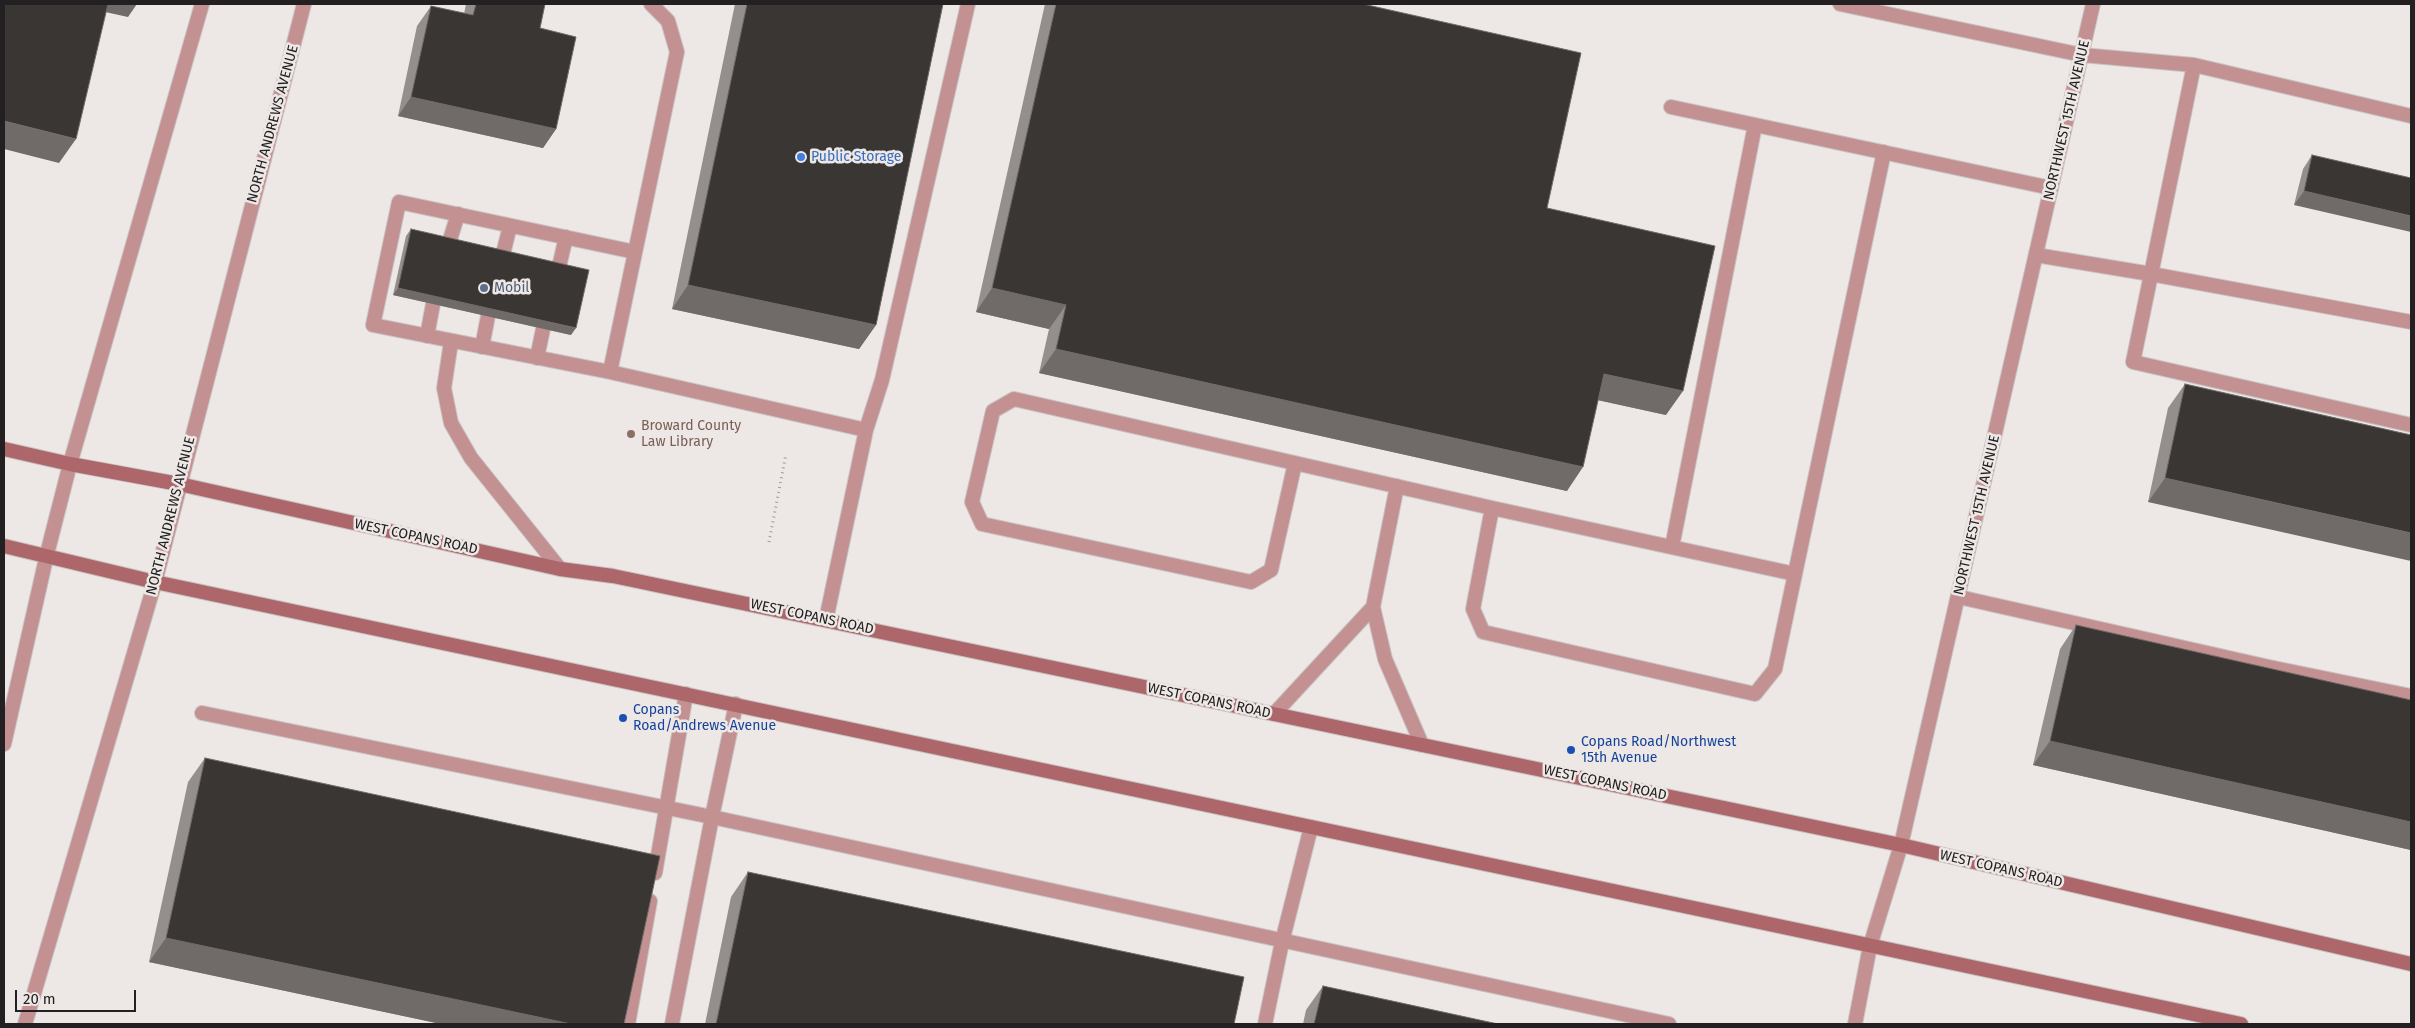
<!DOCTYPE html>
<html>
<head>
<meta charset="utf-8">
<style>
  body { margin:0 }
  #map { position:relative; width:2415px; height:1028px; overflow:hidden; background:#ede8e6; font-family:"Fira Sans",sans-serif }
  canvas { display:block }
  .frame { position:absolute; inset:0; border:5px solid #222020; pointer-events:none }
  .scale { position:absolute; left:15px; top:990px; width:121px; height:22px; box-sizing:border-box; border:2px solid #222020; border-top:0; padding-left:6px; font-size:15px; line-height:18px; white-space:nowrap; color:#222020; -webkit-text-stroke:4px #ede8e6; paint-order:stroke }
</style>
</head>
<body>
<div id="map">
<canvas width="2415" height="1028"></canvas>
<div class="frame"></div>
<div class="scale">20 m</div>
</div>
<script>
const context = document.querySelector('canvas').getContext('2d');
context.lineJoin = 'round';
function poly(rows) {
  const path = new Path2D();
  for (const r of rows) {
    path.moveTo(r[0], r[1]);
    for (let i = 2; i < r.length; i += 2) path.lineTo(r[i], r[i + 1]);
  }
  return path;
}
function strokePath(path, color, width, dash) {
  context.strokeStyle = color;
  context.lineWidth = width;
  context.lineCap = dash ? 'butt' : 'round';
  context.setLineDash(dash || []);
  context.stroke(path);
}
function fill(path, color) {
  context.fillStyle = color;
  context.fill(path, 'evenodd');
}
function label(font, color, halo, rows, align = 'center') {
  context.font = font + ' "Fira Sans",sans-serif';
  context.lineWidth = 5;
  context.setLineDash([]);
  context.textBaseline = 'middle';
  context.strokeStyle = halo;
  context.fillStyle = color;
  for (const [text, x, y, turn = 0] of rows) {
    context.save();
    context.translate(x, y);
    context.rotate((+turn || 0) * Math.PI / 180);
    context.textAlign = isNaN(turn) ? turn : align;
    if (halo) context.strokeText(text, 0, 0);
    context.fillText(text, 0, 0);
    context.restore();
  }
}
const service = poly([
  [651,4,668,21,677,52,610,372,866,430,826,620],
  [1840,4,2082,55,2194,65,2133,362,2411,425],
  [2194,65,2411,116],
  [1671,107,2051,188],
  [448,246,458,214],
  [2036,255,2151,274,2411,322],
  [502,258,510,226],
  [558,271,566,237],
  [427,336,433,304],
  [451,342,444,388,451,423,471,458,560,569],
  [482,347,488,316],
  [537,358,543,329],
  [610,372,373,325,399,202,635,252],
  [866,430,882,380,968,4],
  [1295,463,1271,570,1251,582,982,524,972,502,993,411,1014,399,1492,508],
  [1672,547,1755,125],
  [1795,574,1492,508,1473,609,1483,632,1755,694,1775,669,1795,574,1884,152],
  [1959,597,2269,667,2411,696],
  [1373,607,1397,486],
  [202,713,712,817,1669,1024],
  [1274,714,1373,607,1385,659,1422,745],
  [655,873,686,694],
  [628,1024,650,901],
  [672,1024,712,817,736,704],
  [1265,1024,1282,942,1311,827]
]);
const minor = poly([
  [1855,1024,1870,946,1901,845,2093,4]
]);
const tertiary = poly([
  [4,744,47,554,70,464,202,4],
  [25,1024,155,582,304,4]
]);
const secondary = poly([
  [4,449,70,464,179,484,560,569,613,576,1901,845,2411,964],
  [4,546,155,582,2241,1024]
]);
strokePath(service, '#c8c4c2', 16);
strokePath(minor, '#c8c4c2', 16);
strokePath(tertiary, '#c8c4c2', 16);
strokePath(secondary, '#c8c4c2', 16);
strokePath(poly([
  [769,542,786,454]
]), '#9f9b9a', 3, [1, 4]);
strokePath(service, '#c39192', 14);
strokePath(minor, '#c39192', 14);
strokePath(tertiary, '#c39192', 14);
strokePath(secondary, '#ad6669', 14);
fill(poly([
  [466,4,545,4,540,28,556,129,543,148,398,116,417,26,431,6,464,14],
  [735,4,943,4,876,325,859,349,672,309],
  [1045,4,1363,4,1547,208,1666,415,1598,400,1567,491,1039,373,1049,329,976,312],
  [2312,155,2411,178,2294,205,2303,169],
  [411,229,571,335,393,295,406,236],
  [2185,384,2411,435,2148,502,2168,408],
  [2076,625,2411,700,2411,850,2033,765,2060,649],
  [205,758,624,1024,441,1024,149,962,188,782],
  [748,872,1234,1024,705,1024,731,897],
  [1323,986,1498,1024,1303,1024,1306,1010]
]), '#948f8d');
fill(poly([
  [100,4,137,4,128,17,96,10],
  [411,97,556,129,543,148,398,116],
  [4,121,76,139,59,163,4,149],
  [2304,191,2411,216,2411,232,2294,205],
  [688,285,876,325,859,349,672,309],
  [398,288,576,328,571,335,393,295],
  [992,288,1066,305,1049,329,976,312],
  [1056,349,1583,467,1567,491,1039,373],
  [1604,374,1683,391,1666,415,1588,398],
  [2165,478,2411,533,2411,561,2148,502],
  [2050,741,2411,822,2411,850,2033,765],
  [166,938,571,1024,441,1024,149,962]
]), '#706b69');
const building = poly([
  [4,4,108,4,76,139,4,121,4,4],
  [476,4,545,4,540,28,576,37,556,129,411,97,431,6,473,15,476,4],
  [747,4,943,4,876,325,688,285,747,4],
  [1056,4,1363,4,1581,53,1547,208,1715,246,1683,391,1604,374,1583,467,1056,349,1066,305,992,288,1056,4],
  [2312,155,2411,178,2411,216,2304,191,2312,155],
  [411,229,589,270,576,328,398,288,411,229],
  [2185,384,2411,435,2411,533,2165,478,2185,384],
  [2076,625,2411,700,2411,822,2050,741,2076,625],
  [205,758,660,856,624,1024,571,1024,166,938,205,758],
  [748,872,1244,977,1234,1024,716,1024,748,872],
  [1323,986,1498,1024,1314,1024,1323,986]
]);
fill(building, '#3a3634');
strokePath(building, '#706b69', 1);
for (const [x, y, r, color] of [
  [801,157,5,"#3f7fe0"],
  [484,288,5,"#5c6f8a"],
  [631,434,5,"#8d6e63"],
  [623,718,5,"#1a4fb4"],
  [1571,750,5,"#1a4fb4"]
]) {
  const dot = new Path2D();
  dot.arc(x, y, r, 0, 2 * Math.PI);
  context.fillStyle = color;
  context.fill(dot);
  strokePath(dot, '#ede8e6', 2);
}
label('14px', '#222020', '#ede8e6', [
  ["NORTHWEST 15TH AVENUE",2067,120,-77],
  ["NORTH ANDREWS AVENUE",273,124,-75],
  ["NORTHWEST 15TH AVENUE",1977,515,-77],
  ["NORTH ANDREWS AVENUE",171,516,-76],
  ["WEST COPANS ROAD",416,537,12],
  ["WEST COPANS ROAD",812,617,12],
  ["WEST COPANS ROAD",1209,701,12],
  ["WEST COPANS ROAD",1605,783,12],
  ["WEST COPANS ROAD",2001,869,13]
]);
label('14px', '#366cbe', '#ede8e6', [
  ["Public Storage",811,157]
], 'left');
label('14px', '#4e5e75', '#ede8e6', [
  ["Mobil",494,288]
], 'left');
label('14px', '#785e54', '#ede8e6', [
  ["Broward County",641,426],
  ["Law Library",641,442]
], 'left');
label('14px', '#164399', '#ede8e6', [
  ["Copans",633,710],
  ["Road/Andrews Avenue",633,726],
  ["Copans Road/Northwest",1581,742],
  ["15th Avenue",1581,758]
], 'left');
</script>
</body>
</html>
